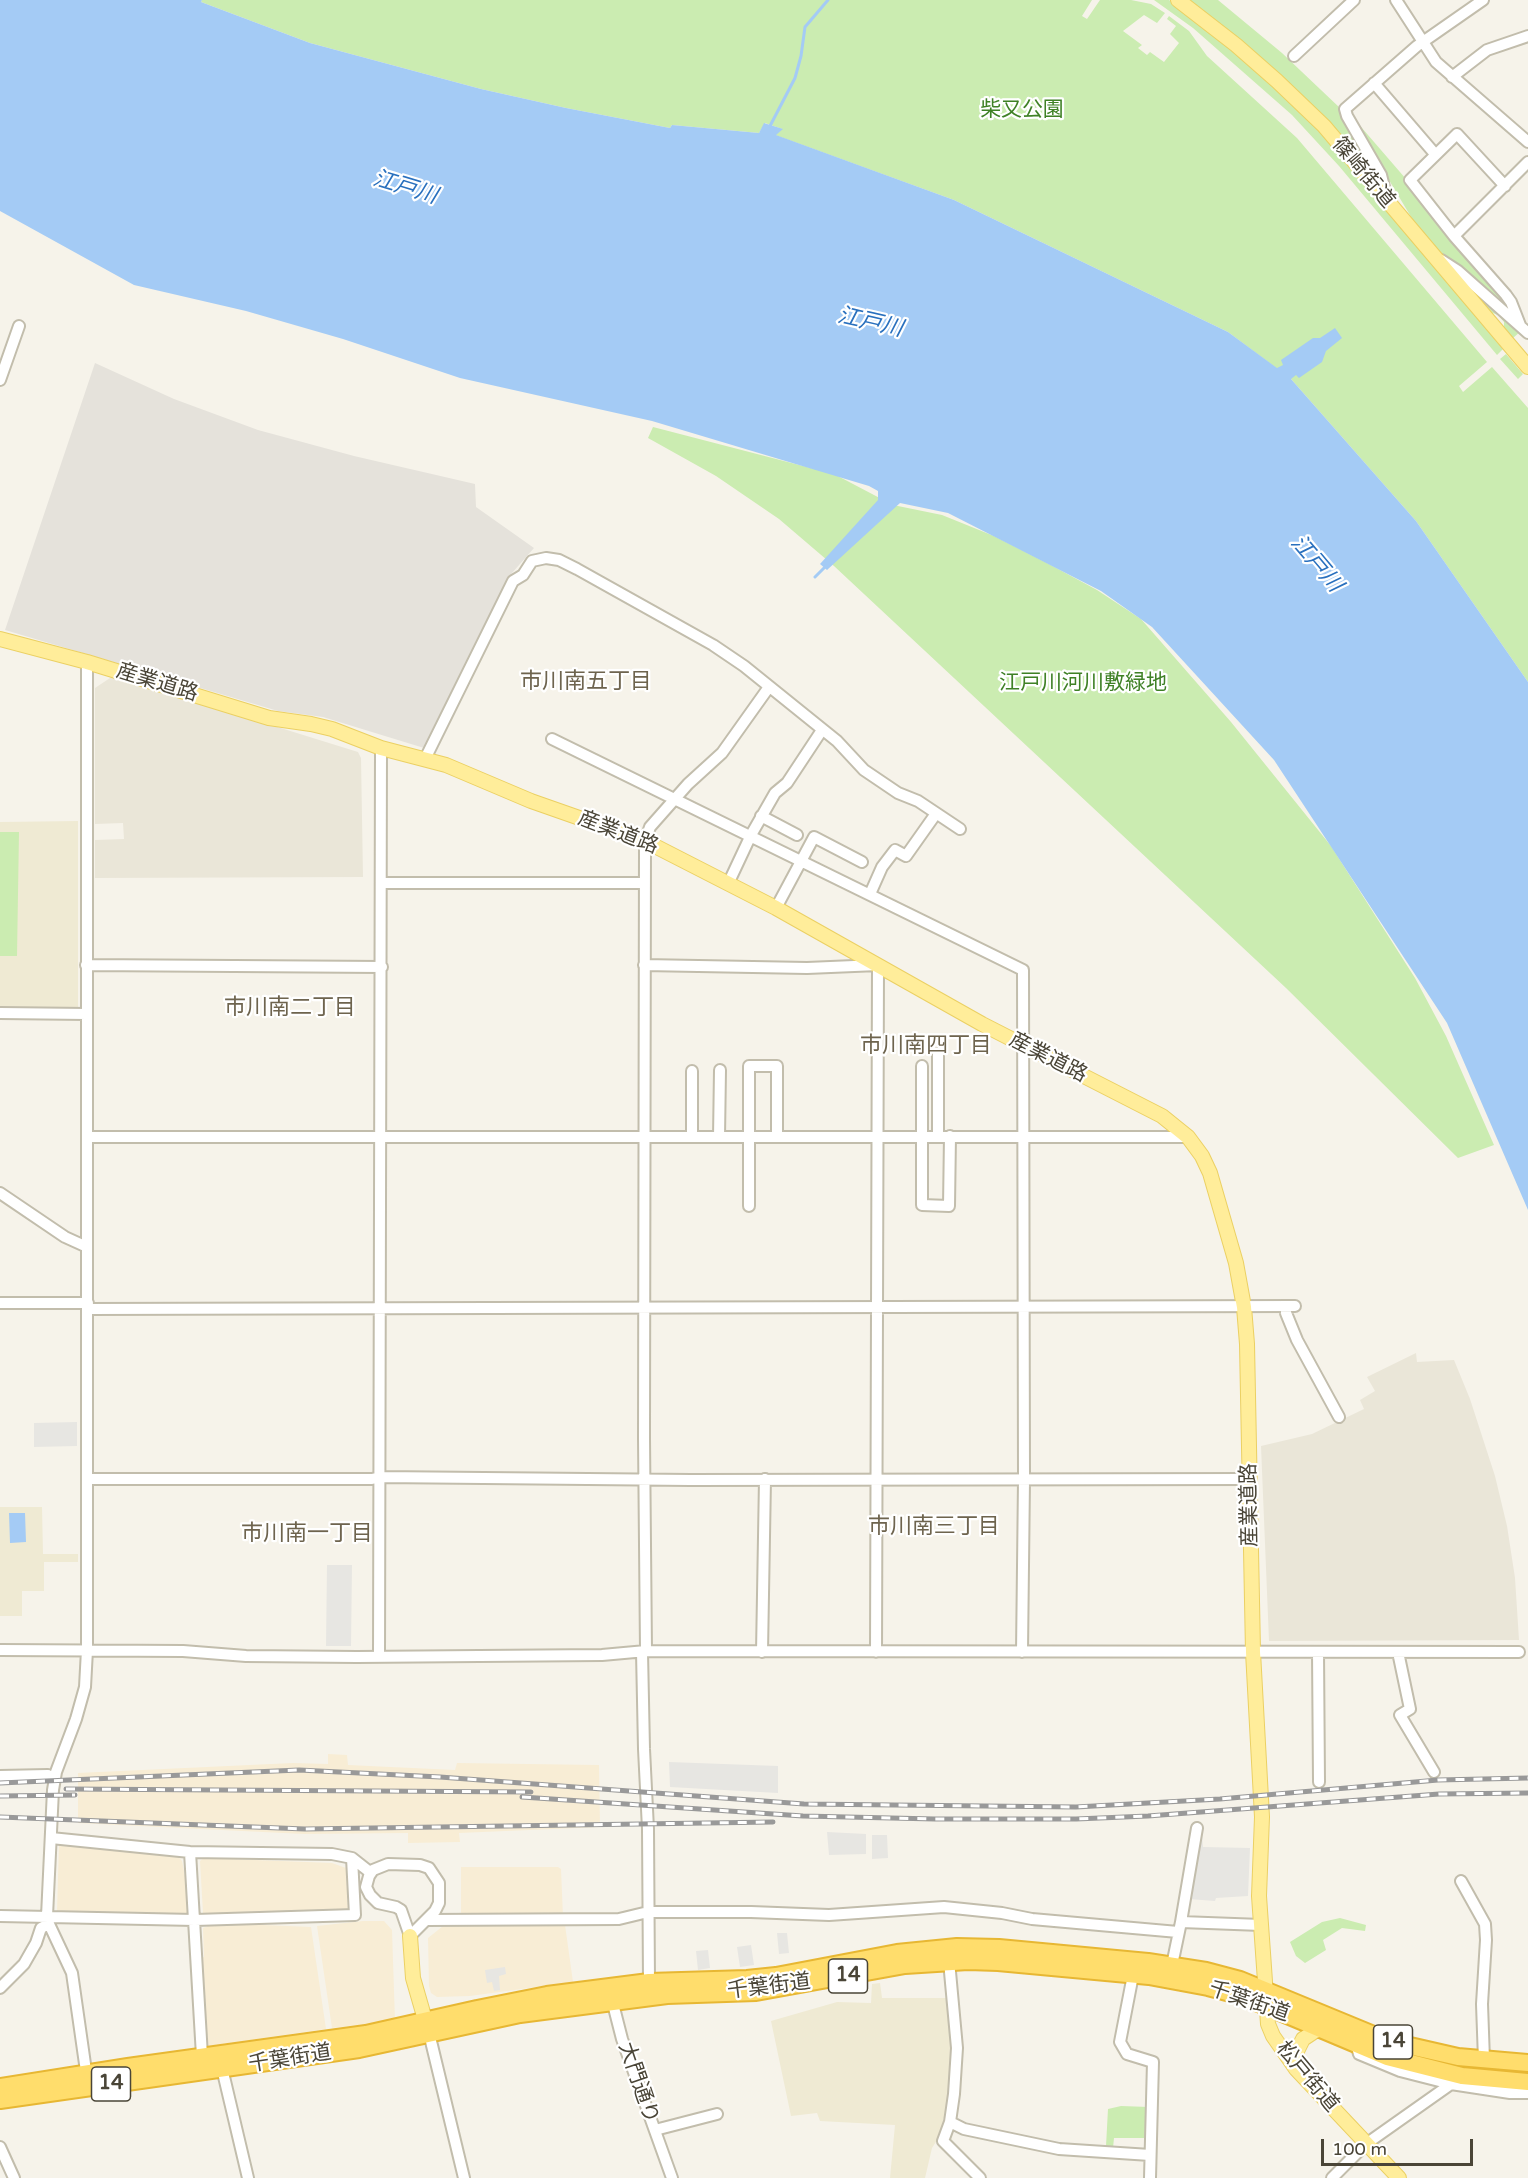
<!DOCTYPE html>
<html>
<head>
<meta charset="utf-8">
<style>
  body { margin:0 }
  #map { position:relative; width:1528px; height:2178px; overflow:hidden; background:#f6f3ea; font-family:"Varela Round",sans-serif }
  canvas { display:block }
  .scale { position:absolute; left:1321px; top:2139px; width:152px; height:27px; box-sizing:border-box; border:3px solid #4a4537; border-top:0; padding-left:8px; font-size:18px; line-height:21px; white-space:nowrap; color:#4a4537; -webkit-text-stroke:4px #fff; paint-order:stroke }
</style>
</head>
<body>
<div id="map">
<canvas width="1528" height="2178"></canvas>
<div class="scale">100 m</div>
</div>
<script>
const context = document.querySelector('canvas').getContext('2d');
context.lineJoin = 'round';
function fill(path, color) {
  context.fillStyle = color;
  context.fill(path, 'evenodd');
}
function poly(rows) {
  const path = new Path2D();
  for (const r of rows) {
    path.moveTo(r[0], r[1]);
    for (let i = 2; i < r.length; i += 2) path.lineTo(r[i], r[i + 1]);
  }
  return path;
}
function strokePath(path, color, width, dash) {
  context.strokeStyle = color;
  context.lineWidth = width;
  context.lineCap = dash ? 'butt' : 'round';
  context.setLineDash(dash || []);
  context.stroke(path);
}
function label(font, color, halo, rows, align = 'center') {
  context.font = font + ' "Varela Round","Noto Sans JP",sans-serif';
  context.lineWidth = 4.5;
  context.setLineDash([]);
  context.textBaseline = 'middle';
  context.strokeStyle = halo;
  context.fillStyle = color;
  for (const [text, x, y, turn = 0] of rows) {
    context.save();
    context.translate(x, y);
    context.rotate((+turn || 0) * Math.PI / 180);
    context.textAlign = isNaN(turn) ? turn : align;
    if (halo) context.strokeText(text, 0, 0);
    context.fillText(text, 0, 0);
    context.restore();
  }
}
fill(poly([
  [113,676,358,752,361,758,363,877,95,878,95,840,124,839,123,823,95,824,95,688],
  [1416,1353,1417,1362,1454,1360,1470,1399,1495,1476,1507,1526,1515,1578,1519,1640,1269,1641,1261,1446,1312,1434,1364,1409,1360,1400,1375,1391,1367,1377]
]), '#eae6d8');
fill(poly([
  [328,1754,347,1755,348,1765,455,1770,457,1763,599,1765,600,1827,459,1833,460,1842,408,1843,408,1833,304,1834,78,1823,78,1773,293,1763,328,1764],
  [59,1844,178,1856,182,1861,188,1891,189,1914,186,1917,57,1912],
  [204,1858,332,1863,346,1868,348,1911,312,1913,203,1913,200,1861],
  [461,1867,558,1867,561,1869,563,1917,461,1917],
  [363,1921,384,1921,392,1930,395,2021,332,2028,317,1926],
  [216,1923,311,1927,326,2029,208,2046,201,1958,204,1957,203,1928],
  [565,1925,573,1982,470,1996,437,1997,431,1993,429,1986,428,1938,443,1926]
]), '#f8edd5');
fill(poly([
  [95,363,174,399,258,430,354,456,475,484,476,507,534,548,512,573,424,748,323,717,278,711,5,630]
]), '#e5e2db');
fill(poly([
  [78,821,78,1007,0,1008,0,822],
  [0,1507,42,1507,43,1554,78,1554,78,1562,44,1562,44,1591,22,1591,22,1616,0,1616],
  [880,1983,882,1998,946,1998,951,2049,949,2089,941,2134,932,2148,925,2178,890,2178,895,2125,820,2121,817,2113,791,2116,771,2021,837,2002,871,2003,872,1984]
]), '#efead3');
fill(poly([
  [202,0,1092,0,1082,16,1087,19,1100,0,1131,0,1151,4,1165,13,1157,23,1144,15,1123,31,1142,45,1138,48,1147,55,1150,52,1164,62,1179,43,1170,34,1176,26,1167,19,1169,16,1189,31,1207,56,1297,138,1487,362,1459,386,1463,392,1492,367,1528,408,1528,682,1416,521,1291,379,1228,332,954,200,775,135,782,129,765,123,759,133,672,125,670,128,566,108,481,89,310,43,201,2],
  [1154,0,1169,0,1214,35,1282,94,1315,126,1346,160,1503,349,1497,355,1339,166,1292,115,1193,28],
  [1188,0,1218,0,1282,53,1340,108,1376,175,1375,178],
  [1349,113,1406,179,1404,181,1501,294,1515,317,1423,237],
  [1458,275,1521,331,1513,338,1504,327,1504,322,1498,315,1490,312],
  [1506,354,1523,374,1518,379,1500,359],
  [653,427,834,474,893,505,942,515,994,536,1047,563,1097,590,1141,619,1231,722,1331,846,1415,978,1446,1036,1494,1145,1458,1158,1286,988,834,566,779,519,716,476,648,438],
  [0,832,19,832,17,956,0,956],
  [1340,1918,1366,1925,1365,1931,1342,1928,1323,1940,1326,1950,1305,1963,1296,1956,1290,1942,1322,1922],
  [1121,2106,1149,2107,1147,2138,1114,2138,1113,2148,1106,2146,1108,2109]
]), '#cbecb1');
fill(poly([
  [77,1422,77,1446,34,1447,34,1423],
  [327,1565,352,1565,351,1646,326,1646],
  [669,1762,778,1766,778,1793,670,1787],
  [827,1832,866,1834,866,1854,829,1855],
  [1197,1834,1202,1835,1203,1847,1250,1848,1248,1896,1216,1898,1215,1901,1189,1899],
  [872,1835,887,1835,888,1858,872,1859],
  [777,1933,787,1933,789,1953,779,1954],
  [751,1945,754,1965,740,1967,737,1947],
  [708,1950,710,1968,698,1970,696,1951],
  [505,1967,506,1974,499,1976,500,1990,494,1991,492,1982,487,1983,485,1970]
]), '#e7e6e2');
fill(poly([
  [0,0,202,0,201,2,310,43,481,89,566,108,670,128,672,125,759,133,764,123,783,129,776,135,954,200,1228,332,1277,368,1283,365,1281,360,1313,338,1320,338,1335,328,1342,338,1326,351,1322,362,1299,378,1296,375,1291,379,1416,521,1528,682,1528,1210,1447,1023,1274,760,1152,627,1101,591,948,513,900,503,827,570,820,564,878,500,878,491,869,486,652,421,460,378,343,339,246,311,134,285,0,211],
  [9,1513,25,1513,26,1542,10,1543]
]), '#a4cbf5');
strokePath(poly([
  [770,126,795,78,801,56,805,27,828,0],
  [815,577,826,566]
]), '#a4cbf5', 3);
const minor = poly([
  [1396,0,1436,62,1528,142],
  [1294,56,1354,0],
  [1452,77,1487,50,1528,36],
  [1374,83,1435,154],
  [1505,186,1457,134,1410,180,1454,236,1506,295,1511,302,1520,325],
  [1387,199,1381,175,1347,116,1345,109,1417,46,1483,0],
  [1454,236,1528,162],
  [1441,260,1458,271,1528,333],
  [0,380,19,326],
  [87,662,87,1650,85,1687,76,1719,56,1772,53,1790,47,1916,49,1924,72,1973,87,2078],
  [552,739,1023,970,1024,1480,1022,1652],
  [425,759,513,581,523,575,532,561,546,558,559,560,577,569,713,645,744,666,837,741,864,770,898,793,918,801,960,829],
  [761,816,797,835],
  [382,883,645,883],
  [728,884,751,835,775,793,787,783,822,730],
  [870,894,882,867,895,850,906,856,935,815],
  [776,908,814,837,862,862],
  [86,965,382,967],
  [644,965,807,968,878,965,876,1652],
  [0,1013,87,1014],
  [922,1066,922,1205,949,1206,950,1136],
  [938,1136,938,1054],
  [87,1137,1188,1137],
  [692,1137,692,1071],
  [719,1137,720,1070],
  [0,1193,65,1237,87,1247],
  [749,1206,749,1066,777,1066,777,1136],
  [0,1303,88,1303],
  [1286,1306,1286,1313,1297,1340,1339,1417],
  [88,1309,1295,1306],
  [89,1479,372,1479,380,1477,691,1480,1250,1479],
  [0,1650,183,1651,246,1656,357,1657,602,1655,646,1651,1519,1652],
  [646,1651,644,1438,645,841,650,827,688,784,722,753,769,687],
  [642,1652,644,1749,648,1829,649,1982],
  [762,1652,765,1479],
  [1318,1652,1319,1782],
  [1398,1652,1410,1709,1400,1715,1434,1772],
  [379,1657,381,748],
  [0,1776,48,1775],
  [51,1838,190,1852,332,1854,352,1858,371,1873],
  [190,1852,202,2056],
  [388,1864,420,1865,429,1868,439,1883,439,1903,435,1911,410,1936,401,1910,396,1907,378,1903,370,1895,366,1887,369,1876,373,1870,388,1864],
  [1461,1881,1485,1924,1486,1940,1482,2004,1484,2060],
  [0,1916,195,1920,355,1915,352,1858],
  [426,1920,619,1919,648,1912,751,1912,829,1915,944,1907,1002,1913,1032,1919,1178,1932],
  [1181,1922,1261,1925],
  [949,1961,957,2048,954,2094,950,2122,943,2141,980,2178],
  [1172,1965,1181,1922,1197,1828],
  [1133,1975,1120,2042,1127,2054,1153,2062,1150,2178],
  [0,1988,24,1964,36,1943,41,1928,49,1924],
  [611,1996,622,2039,672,2178],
  [429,2033,464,2178],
  [1356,2044,1359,2054,1400,2071,1451,2084,1510,2093,1528,2093],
  [221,2064,248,2178],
  [950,2122,964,2129,1059,2149,1150,2155],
  [655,2130,717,2114],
  [0,2147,14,2178],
  [1332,2178,1366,2144,1451,2084]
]);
const major = poly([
  [1178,0,1236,45,1277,81,1324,126,1528,367],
  [0,639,87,662,269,718,311,724,332,729,381,748,446,765,531,801,645,841,776,908,982,1024,1162,1116,1188,1137,1202,1156,1210,1173,1236,1263,1244,1307,1247,1344,1253,1652,1262,1817,1259,1896,1268,2024,1273,2036,1296,2069,1399,2178],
  [410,1936,413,1978,428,2030],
  [1296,2069,1295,2055,1303,2039,1315,2031,1323,2029]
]);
const highway = poly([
  [0,2087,128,2067,366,2034,477,2009,547,1995,649,1982,747,1979,776,1976,897,1953,957,1947,999,1948,1148,1962,1206,1971,1240,1980,1388,2041,1458,2057,1528,2063],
  [0,2100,359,2049,520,2014,667,1995,756,1992,905,1965,968,1961,998,1962,1149,1976,1208,1987,1242,1996,1387,2057,1462,2076,1528,2082]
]);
strokePath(minor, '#c2bdac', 14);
strokePath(major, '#ebd063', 16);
strokePath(highway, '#e7b733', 20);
strokePath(minor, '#fff', 10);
strokePath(major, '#ffed9a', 14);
strokePath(highway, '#ffdd6c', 16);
const rail = poly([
  [0,1783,299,1770,440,1777,804,1804,1076,1807,1220,1799,1438,1780,1528,1778],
  [66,1789,531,1792],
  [0,1796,75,1795],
  [522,1797,803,1816,935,1819,1076,1819,1148,1816,1439,1794,1528,1793],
  [0,1817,305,1829,773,1822]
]);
strokePath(rail, '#999', 5);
strokePath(rail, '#fff', 3, [9]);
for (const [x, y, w] of [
  [848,1976,39],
  [1393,2042,39],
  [111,2084,39]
]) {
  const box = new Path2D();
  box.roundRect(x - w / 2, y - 17, w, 34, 4.5);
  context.fillStyle = '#fff';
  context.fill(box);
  strokePath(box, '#4a4537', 1.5);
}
label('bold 20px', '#4a4537', null, [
  ["14",848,1976],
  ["14",1393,2042],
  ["14",111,2084]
]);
label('21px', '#3f8126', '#fff', [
  ["柴又公園",1022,110],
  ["江戸川河川敷緑地",1083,683]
]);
label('21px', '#4a4537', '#fff', [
  ["篠崎街道",1363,173,50],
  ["産業道路",157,683,17],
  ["産業道路",618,833,21],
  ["産業道路",1048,1058,27],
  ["産業道路",1250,1505,-91],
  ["千葉街道",769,1987,-7],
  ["千葉街道",1249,2002,19],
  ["千葉街道",290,2059,-9],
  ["松戸街道",1307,2077,50],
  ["大門通り",638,2083,71]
]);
label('italic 22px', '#2970be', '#fff', [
  ["江戸川",405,188,17],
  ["江戸川",870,323,13],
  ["江戸川",1316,564,50]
]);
label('22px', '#6e644e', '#fff', [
  ["市川南五丁目",586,682],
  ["市川南二丁目",290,1008],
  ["市川南四丁目",926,1046],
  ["市川南三丁目",934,1527],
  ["市川南一丁目",307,1534]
]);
</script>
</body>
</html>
